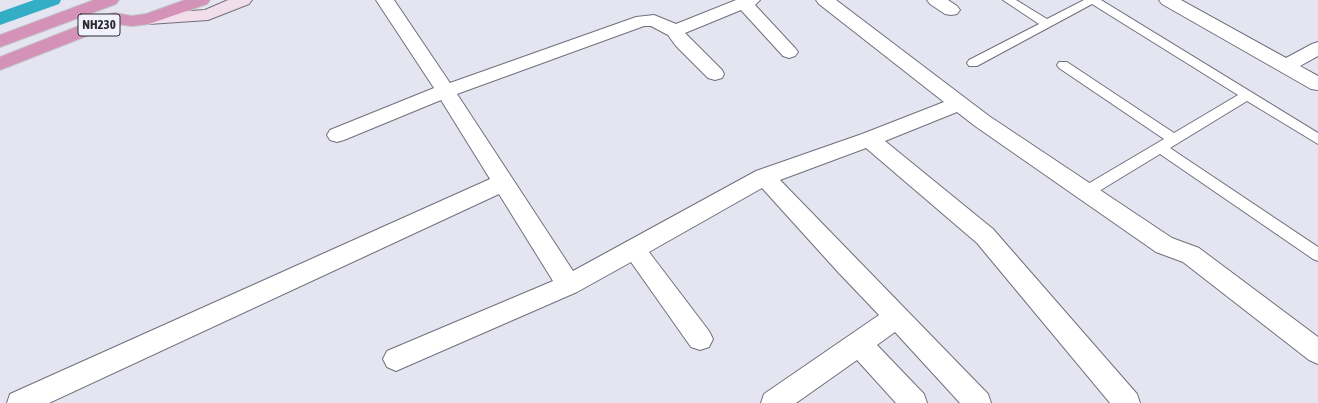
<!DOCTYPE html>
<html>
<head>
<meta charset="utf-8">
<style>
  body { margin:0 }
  canvas { display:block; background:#e4e5f1 }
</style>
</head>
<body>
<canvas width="1318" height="403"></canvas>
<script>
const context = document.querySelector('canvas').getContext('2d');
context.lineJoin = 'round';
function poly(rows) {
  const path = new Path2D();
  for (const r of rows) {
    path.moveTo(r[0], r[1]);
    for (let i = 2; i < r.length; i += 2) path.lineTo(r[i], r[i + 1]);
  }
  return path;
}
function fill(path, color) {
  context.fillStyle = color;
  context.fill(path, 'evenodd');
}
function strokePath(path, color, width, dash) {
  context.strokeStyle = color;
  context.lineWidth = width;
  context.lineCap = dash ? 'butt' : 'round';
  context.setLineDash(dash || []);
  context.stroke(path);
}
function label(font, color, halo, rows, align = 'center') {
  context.font = font + ' "Asap Condensed",sans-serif';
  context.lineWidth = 3;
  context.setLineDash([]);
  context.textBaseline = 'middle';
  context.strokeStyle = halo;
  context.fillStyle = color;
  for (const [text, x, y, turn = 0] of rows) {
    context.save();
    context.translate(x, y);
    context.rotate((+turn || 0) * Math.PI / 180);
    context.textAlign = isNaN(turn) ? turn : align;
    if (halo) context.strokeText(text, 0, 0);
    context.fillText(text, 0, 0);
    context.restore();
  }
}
fill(poly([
  [34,0,61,0,59,4,0,25,0,12,34,0]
]), '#34aec7');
const lane = poly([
  [1003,0,1016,0,1047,19,1084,0,1101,0,1318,133,1318,144,1247,101,1170,148,1318,247,1318,261,1313,259,1160,154,1091,196,1086,197,1081,196,1079,192,1081,188,1164,139,1059,68,1057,65,1059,62,1067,62,1174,133,1238,95,1092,4,977,66,969,66,967,63,969,60,1039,24,1003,0]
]);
const street = poly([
  [376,0,394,0,450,83,636,17,654,15,676,24,736,0,760,0,755,5,795,48,798,52,795,56,789,58,783,56,741,10,685,33,722,70,724,74,722,78,715,80,708,78,676,46,668,35,651,26,644,26,457,94,573,271,756,171,862,134,944,102,819,4,816,0,836,0,989,116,1172,238,1199,248,1318,337,1318,364,1309,360,1183,262,1156,252,975,126,957,112,885,141,993,229,1137,394,1140,403,1110,403,977,243,866,148,780,180,988,394,991,403,960,403,895,332,877,345,924,394,927,403,896,403,857,360,796,403,761,403,764,394,879,315,838,272,762,188,649,252,709,331,713,339,709,347,700,350,691,347,631,262,577,292,405,367,396,371,387,367,383,359,387,351,553,281,499,194,49,403,7,403,10,394,490,179,441,100,344,140,337,142,330,140,327,135,330,130,434,88,376,0],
  [927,0,948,0,957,6,960,10,957,14,951,15,945,14,930,4,927,0],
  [1159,0,1181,0,1286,58,1312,44,1318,42,1318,56,1300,66,1318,76,1318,90,1311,89,1162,4,1159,0]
]);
const secondary = poly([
  [228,0,252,0,249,4,208,20,149,24,143,23,140,19,143,15,149,14,205,10,228,0]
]);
const highway = poly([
  [94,0,119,0,116,4,0,47,0,35,94,0],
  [185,0,210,0,207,4,149,24,132,26,117,24,0,70,0,57,109,14,115,13,132,16,146,14,185,0]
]);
strokePath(lane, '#6f707b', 2);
strokePath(street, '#6f707b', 2);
strokePath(secondary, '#6f707b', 2);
strokePath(highway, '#c4c4c5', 2);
fill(lane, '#fff');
fill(street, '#fff');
fill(secondary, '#f2deea');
fill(highway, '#d492b9');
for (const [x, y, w] of [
  [99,25,42]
]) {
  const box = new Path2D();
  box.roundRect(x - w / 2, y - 11, w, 22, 3);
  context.fillStyle = '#f2f2ff';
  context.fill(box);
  strokePath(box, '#2c2c31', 1);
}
label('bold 13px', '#2c2c31', null, [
  ["NH230",99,25]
]);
</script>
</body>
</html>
